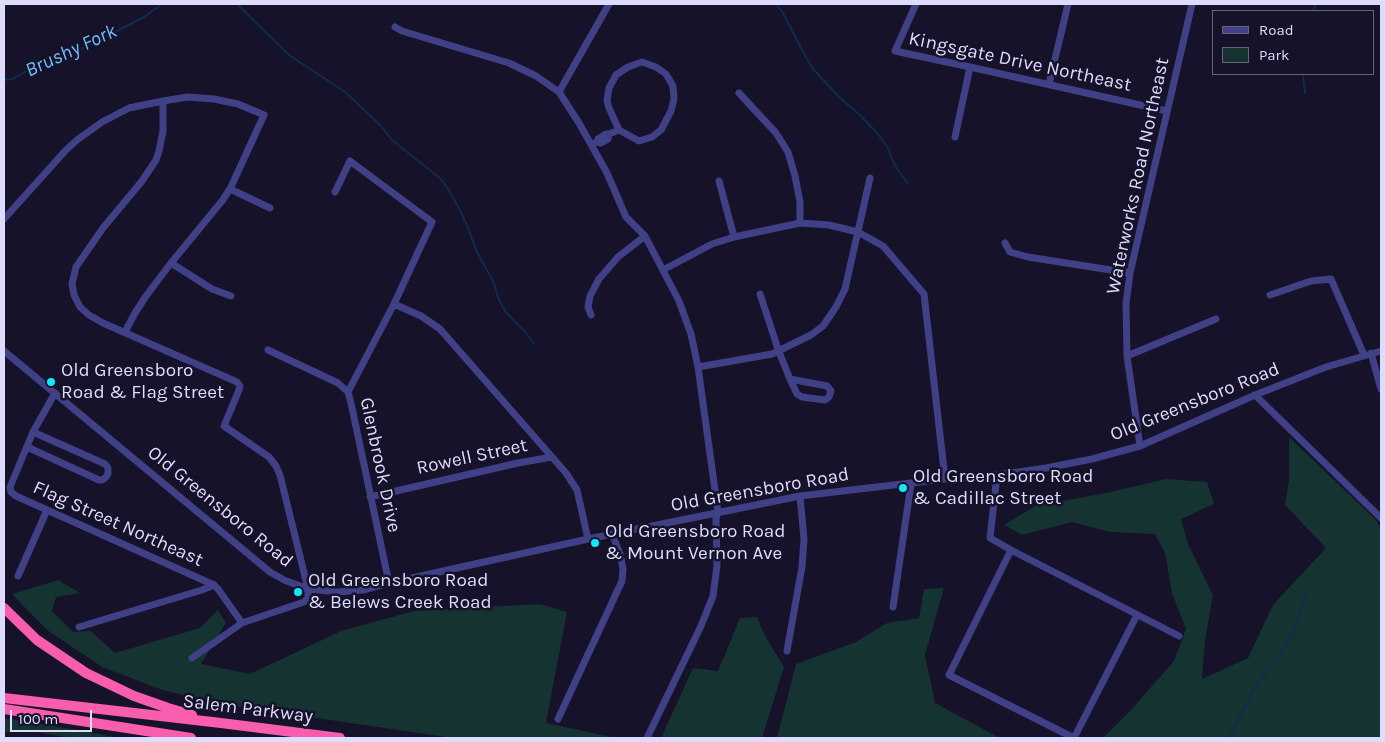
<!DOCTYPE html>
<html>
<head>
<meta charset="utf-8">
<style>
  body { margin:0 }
  #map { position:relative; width:1385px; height:742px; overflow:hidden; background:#15122a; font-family:Karla,sans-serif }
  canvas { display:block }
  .frame { position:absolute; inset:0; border:5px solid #dedcfd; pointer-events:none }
  .legend { position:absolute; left:1212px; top:10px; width:162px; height:65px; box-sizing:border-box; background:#15122a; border:1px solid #65637e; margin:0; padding:6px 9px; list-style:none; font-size:15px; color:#dedcfd }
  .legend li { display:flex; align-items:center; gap:10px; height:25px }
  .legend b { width:25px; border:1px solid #65637e }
  .scale { position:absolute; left:10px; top:710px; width:82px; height:22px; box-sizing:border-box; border:2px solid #dedcfd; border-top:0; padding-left:6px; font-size:15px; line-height:18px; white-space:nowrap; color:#dedcfd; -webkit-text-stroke:4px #15122a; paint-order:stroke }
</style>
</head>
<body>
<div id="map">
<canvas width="1385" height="742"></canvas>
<div class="frame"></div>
<ul class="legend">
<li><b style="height:6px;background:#3f4086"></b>Road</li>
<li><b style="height:14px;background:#153331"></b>Park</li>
</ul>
<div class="scale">100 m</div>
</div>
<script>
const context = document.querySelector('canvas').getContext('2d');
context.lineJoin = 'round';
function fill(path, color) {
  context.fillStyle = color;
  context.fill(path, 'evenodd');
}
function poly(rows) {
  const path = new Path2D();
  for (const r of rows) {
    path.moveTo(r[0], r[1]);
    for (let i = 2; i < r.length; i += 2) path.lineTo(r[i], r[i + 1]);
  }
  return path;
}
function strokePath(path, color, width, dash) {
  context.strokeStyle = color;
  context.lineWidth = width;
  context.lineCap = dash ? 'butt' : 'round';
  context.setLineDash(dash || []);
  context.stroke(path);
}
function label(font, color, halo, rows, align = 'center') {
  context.font = font + ' Karla,sans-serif';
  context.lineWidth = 5;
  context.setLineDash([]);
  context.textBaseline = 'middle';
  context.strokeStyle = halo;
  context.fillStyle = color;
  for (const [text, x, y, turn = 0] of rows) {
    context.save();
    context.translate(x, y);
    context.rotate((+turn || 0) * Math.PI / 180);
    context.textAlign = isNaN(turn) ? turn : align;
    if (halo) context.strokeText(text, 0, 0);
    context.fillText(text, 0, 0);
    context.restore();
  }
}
fill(poly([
  [1289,437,1376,520,1381,528,1381,738,1103,738,1129,712,1174,661,1186,629,1172,593,1165,553,1155,534,1110,532,1072,522,1022,535,1004,525,1035,506,1106,493,1166,479,1207,482,1214,504,1181,519,1188,544,1213,595,1205,640,1202,679,1248,658,1273,605,1326,548,1285,505,1289,480],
  [58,580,80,593,56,597,52,611,73,632,91,631,115,653,200,628,218,610,226,623,201,664,250,674,341,631,414,611,540,604,567,612,546,723,616,738,452,738,222,704,162,690,102,667,47,630,12,594],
  [944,588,925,655,935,703,1000,738,777,738,796,664,856,642,887,623,919,618,924,589],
  [757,617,766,638,784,667,762,738,661,738,693,668,718,671,740,618],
  [4,718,89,732,119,738,69,738,65,737,25,730,4,733]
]), '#153331');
strokePath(poly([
  [237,4,289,55,345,92,381,126,392,140,441,179,450,192,461,212,468,228,477,252,493,281,498,297,505,311,526,333,534,344],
  [776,4,783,13,803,52,813,69,841,99,860,115,878,134,889,149,891,157,896,167,908,184],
  [1313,11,1316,4],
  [1303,74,1305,93],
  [4,80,12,79,20,75,34,65,40,62,69,54,96,42,144,17,162,4],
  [1229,738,1253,691,1289,641,1307,594]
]), '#112b4e', 2);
strokePath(poly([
  [916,4,895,51,970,67,1167,111],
  [395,27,402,31,509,63,536,76,559,92,579,123,607,173,626,217,645,236,679,301,691,334,698,367,718,512,716,519,717,566,713,596,701,626,647,738],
  [1049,84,1068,4],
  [559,92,609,4],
  [739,93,776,133,788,152,795,176,800,202,800,223],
  [163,101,163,131,159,151,156,160,142,181,103,228,76,267,72,284,74,295,80,307,89,315,103,323,237,382,240,386,239,390,224,426,269,457,276,466,280,475,308,589,308,598,304,602,242,623,192,658],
  [955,137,970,67],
  [597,142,598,139,606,134,609,134,619,130,639,141,652,137,661,130,671,111,674,99,673,86,666,74,656,67,642,62,628,67,616,75,609,88,607,101,609,108,619,130],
  [594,143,597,142,601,143,608,139,609,134],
  [719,181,734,237],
  [230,189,270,208],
  [335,192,350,161,432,222,394,304,348,392,351,403,389,583],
  [4,219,66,150,77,140,102,122,129,108,163,101,188,97,214,99,238,104,264,115,230,189,222,201,171,263,146,296,135,313,125,332],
  [1005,243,1010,252,1028,257,1130,273],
  [171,263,212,289,231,296],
  [663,270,712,244,734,237,800,223,829,225,858,232,883,246,924,294,945,479],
  [760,294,779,352,790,379,797,394,802,397,825,400,829,397,831,391,827,386,790,379],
  [1270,295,1311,281,1331,279,1364,355],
  [394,304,421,316,440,329,566,473,577,490,588,539],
  [591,315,588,307,590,296,599,279,618,257,645,236],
  [268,350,338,383,348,392],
  [4,351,270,572,284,580,308,589,338,592,363,590,389,583,588,539,800,496,945,479,997,475,1046,468,1092,459,1140,446,1255,395,1326,367,1381,351],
  [1371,353,1381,389],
  [1127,356,1216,319],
  [698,367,772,354,811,335,823,326,836,307,845,289,870,178],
  [55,393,33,432,10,487,11,492,16,496,214,585,218,589,242,623],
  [1255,395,1381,518],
  [1140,446,1127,356,1126,304,1130,273,1192,4],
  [27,447,99,480,102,480,105,478,108,474,108,468,105,464,33,432],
  [997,475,990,538,1011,550,1179,636],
  [370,497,518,463,552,457],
  [1011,550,949,675,1074,738],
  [18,576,47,510],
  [893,607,911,484],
  [79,627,202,590,214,585],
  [787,651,802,567,804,539,800,496],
  [558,719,622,581,623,569,620,554,612,534],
  [1074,738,1137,615]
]), '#3f4086', 7);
strokePath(poly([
  [4,608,37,640,86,673,134,696,168,708,192,715],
  [4,698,221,723,340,738],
  [4,709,191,738]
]), '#f85dae', 10);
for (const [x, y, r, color] of [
  [51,382,5,"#11e7f5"],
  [903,488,5,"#11e7f5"],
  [595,543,5,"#11e7f5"],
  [298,592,5,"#11e7f5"]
]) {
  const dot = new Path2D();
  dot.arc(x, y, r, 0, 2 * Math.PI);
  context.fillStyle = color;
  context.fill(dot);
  strokePath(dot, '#15122a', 2);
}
label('19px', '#dedcfd', '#15122a', [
  ["Kingsgate Drive Northeast",1020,62,12],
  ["Waterworks Road Northeast",1138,176,-78],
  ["Old Greensboro Road",1195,402,-22],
  ["Rowell Street",472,457,-12],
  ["Glenbrook Drive",380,465,78],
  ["Old Greensboro Road",760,490,-10],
  ["Old Greensboro Road",220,507,39],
  ["Flag Street Northeast",118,524,24],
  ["Salem Parkway",248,709,7]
]);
label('19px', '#dedcfd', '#15122a', [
  ["Old Greensboro",61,371],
  ["Road & Flag Street",61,393],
  ["Old Greensboro Road",913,477],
  ["& Cadillac Street",913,499],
  ["Old Greensboro Road",605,532],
  ["& Mount Vernon Ave",605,554],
  ["Old Greensboro Road",308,581],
  ["& Belews Creek Road",308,603]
], 'left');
label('italic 20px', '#6fbff9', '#15122a', [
  ["Brushy Fork",71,51,-25]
]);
</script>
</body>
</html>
